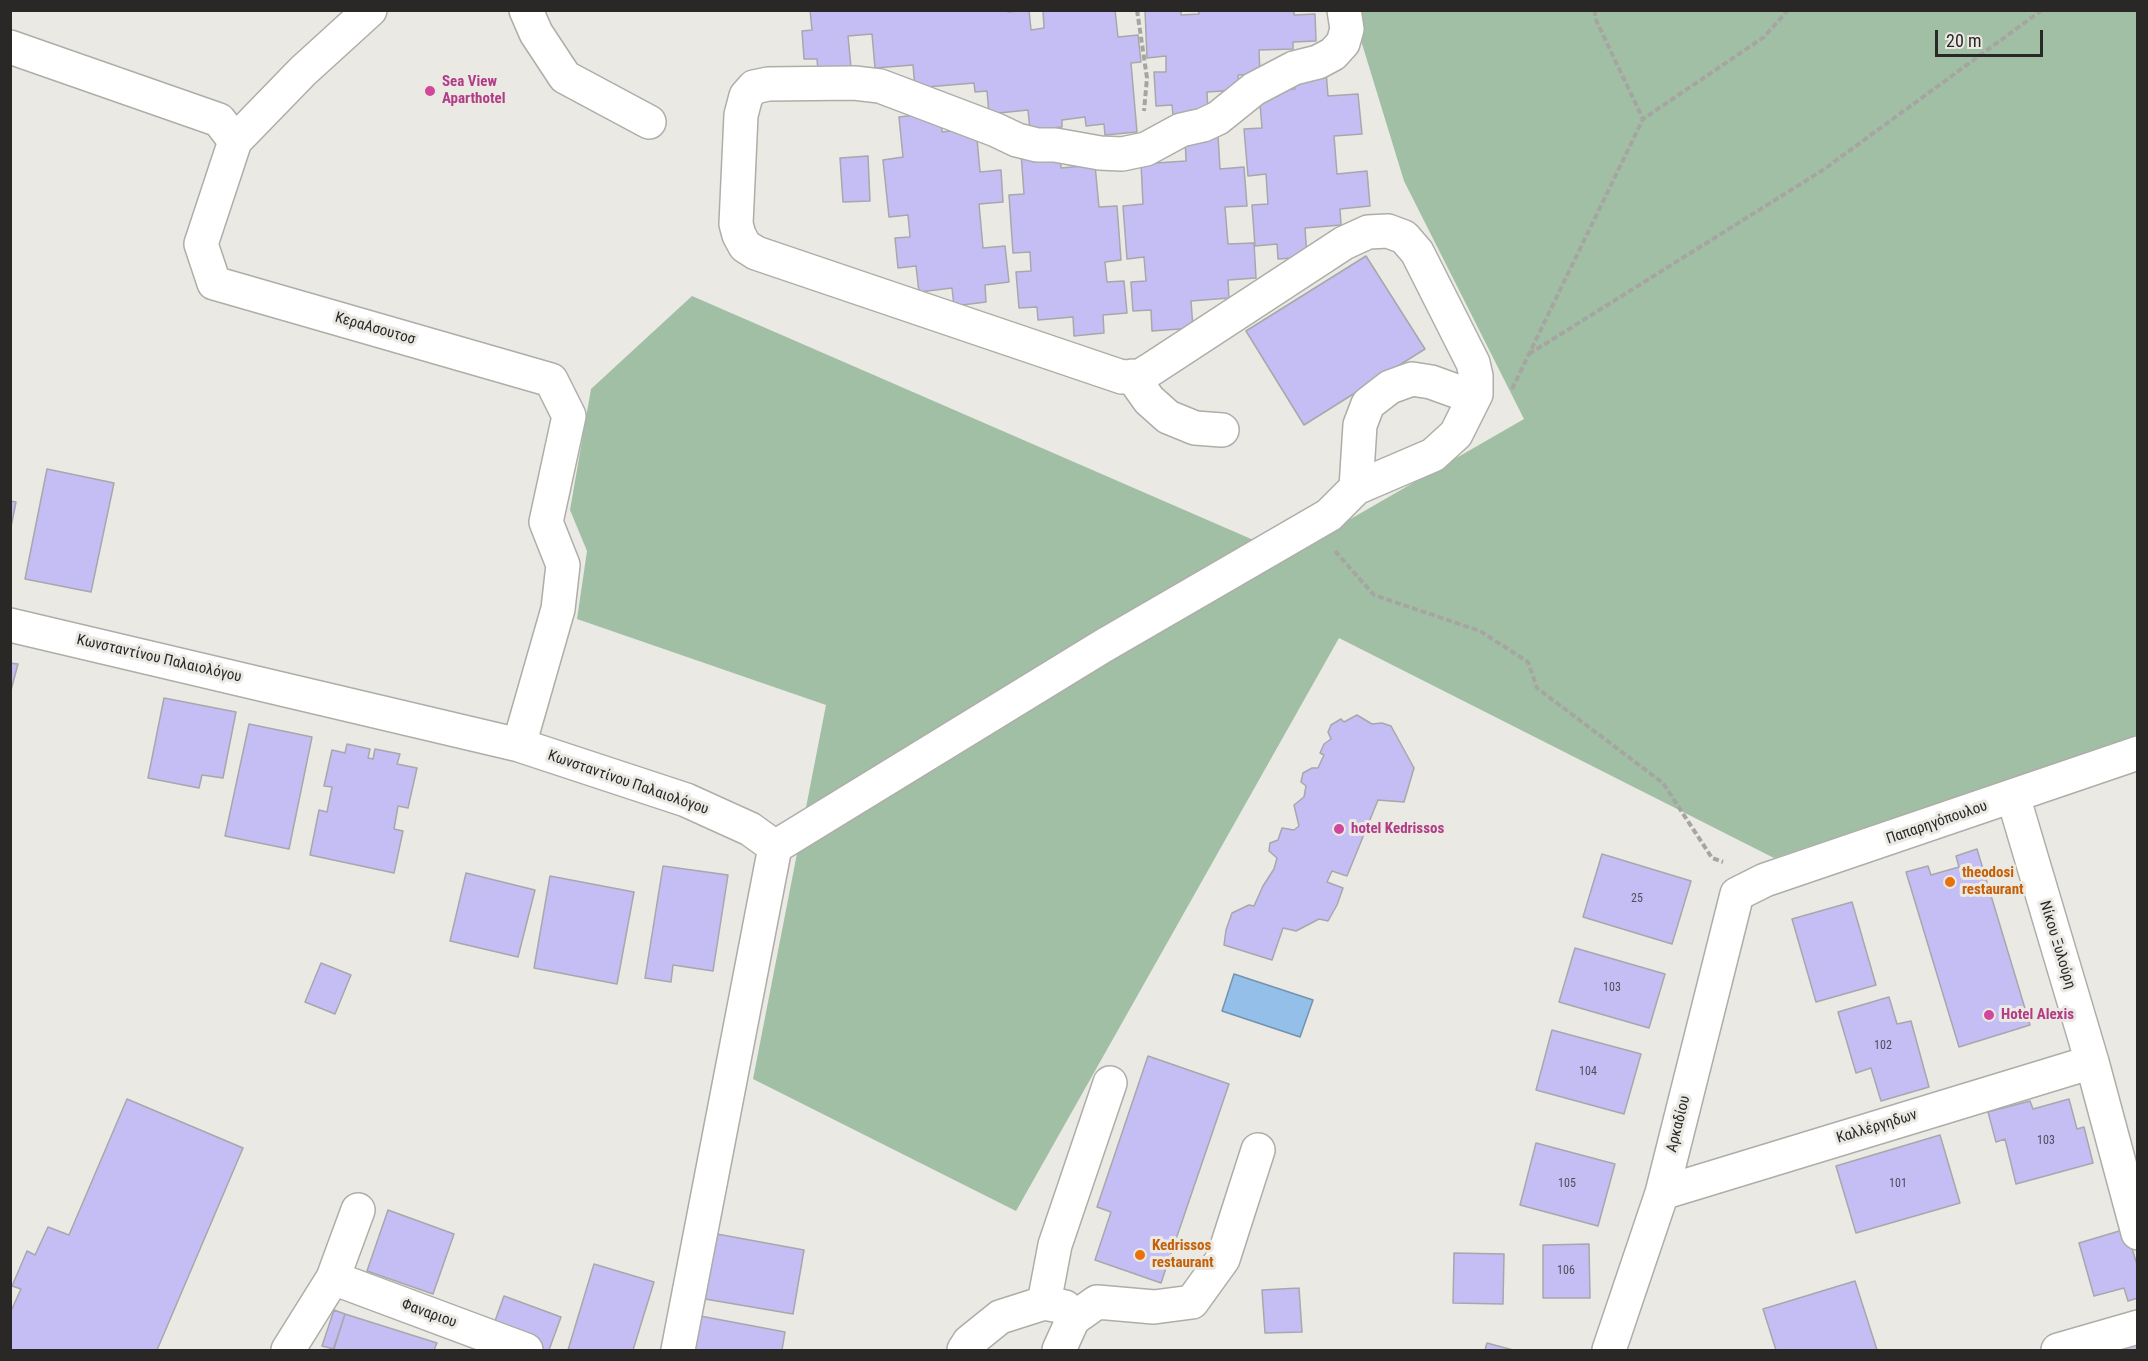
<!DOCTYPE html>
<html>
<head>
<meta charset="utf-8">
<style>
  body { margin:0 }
  #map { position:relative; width:2148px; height:1361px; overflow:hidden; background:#eae9e3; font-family:"Roboto Condensed",sans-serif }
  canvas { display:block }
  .frame { position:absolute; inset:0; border:12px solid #292826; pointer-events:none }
  .scale { position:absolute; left:1935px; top:30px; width:108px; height:27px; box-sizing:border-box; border:3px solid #292826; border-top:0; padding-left:8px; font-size:18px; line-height:21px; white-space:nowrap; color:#292826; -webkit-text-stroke:4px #eae9e3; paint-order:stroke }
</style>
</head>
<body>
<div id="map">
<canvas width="2148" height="1361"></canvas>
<div class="frame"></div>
<div class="scale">20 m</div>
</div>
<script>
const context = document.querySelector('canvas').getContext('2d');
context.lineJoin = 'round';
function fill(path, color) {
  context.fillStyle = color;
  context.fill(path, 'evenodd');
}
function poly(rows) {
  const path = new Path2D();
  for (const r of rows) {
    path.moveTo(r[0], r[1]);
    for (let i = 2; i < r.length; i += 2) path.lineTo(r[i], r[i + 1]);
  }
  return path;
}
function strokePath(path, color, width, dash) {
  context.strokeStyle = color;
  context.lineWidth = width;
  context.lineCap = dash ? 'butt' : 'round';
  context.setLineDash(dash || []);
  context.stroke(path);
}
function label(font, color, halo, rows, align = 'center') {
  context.font = font + ' "Roboto Condensed",sans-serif';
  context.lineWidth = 6;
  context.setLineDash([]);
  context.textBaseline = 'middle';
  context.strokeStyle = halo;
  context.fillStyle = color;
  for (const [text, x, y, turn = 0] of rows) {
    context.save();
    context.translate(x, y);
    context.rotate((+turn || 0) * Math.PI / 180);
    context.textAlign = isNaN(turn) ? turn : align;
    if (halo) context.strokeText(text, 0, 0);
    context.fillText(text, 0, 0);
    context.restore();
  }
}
fill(poly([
  [1352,11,2137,11,2137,737,1774,858,1339,638,1016,1211,753,1079,826,705,577,619,587,551,570,510,591,389,692,296,1288,555,1524,419,1404,181]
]), '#a1bfa5');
const water = poly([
  [1234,974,1313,1000,1300,1037,1222,1011,1234,974]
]);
fill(water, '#93bfe9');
strokePath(water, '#7392ae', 1.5);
const building = poly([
  [810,10,1008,10,1008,12,1029,10,1031,30,1044,28,1043,10,1115,10,1118,37,1138,35,1141,62,1131,63,1137,132,1105,135,1104,124,1086,126,1085,117,1062,120,1062,127,1030,130,1028,110,989,114,987,91,975,92,974,83,915,88,913,65,875,68,872,34,848,36,851,67,818,70,817,59,804,59,802,31,812,30,810,10],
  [1145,10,1181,10,1181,15,1199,14,1198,10,1294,10,1294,15,1315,14,1316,41,1293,42,1293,49,1259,50,1260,74,1238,75,1239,90,1207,92,1208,113,1173,115,1172,105,1156,106,1154,72,1166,72,1166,56,1147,58,1145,10],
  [1326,71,1328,96,1358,94,1362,134,1334,136,1337,174,1367,171,1370,206,1340,209,1341,225,1305,228,1307,257,1278,259,1277,244,1255,246,1252,205,1268,204,1266,174,1248,176,1244,129,1262,128,1259,92,1295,89,1293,73,1326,71],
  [941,112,942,132,976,128,980,172,1001,170,1003,202,979,204,983,248,1005,246,1009,282,985,285,986,302,954,306,952,288,919,292,916,266,898,268,895,238,910,237,908,215,889,217,883,160,903,157,899,117,941,112],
  [1218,135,1220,169,1244,167,1247,206,1225,207,1228,244,1254,243,1256,278,1228,280,1229,298,1191,301,1193,328,1152,331,1151,310,1133,311,1131,282,1146,281,1144,257,1127,259,1123,206,1143,204,1141,164,1186,161,1185,137,1218,135],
  [1060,151,1061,168,1095,165,1099,207,1117,206,1121,260,1105,262,1107,282,1124,281,1127,313,1103,315,1104,333,1074,336,1073,317,1038,320,1037,307,1019,308,1016,272,1031,271,1030,252,1013,253,1009,195,1024,194,1021,153,1060,151],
  [868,156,870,201,843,202,840,158,868,156],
  [1366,256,1425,349,1304,425,1246,331,1366,256],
  [47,469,114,483,91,592,25,579,47,469],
  [10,501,16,502,10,532,10,501],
  [10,663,18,664,10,694,10,663],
  [164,698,236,712,223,778,202,775,199,788,148,778,164,698],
  [1357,715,1372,724,1382,723,1391,726,1414,768,1404,802,1378,800,1347,876,1332,871,1327,882,1343,888,1337,905,1328,921,1319,919,1296,931,1283,928,1272,960,1224,945,1226,930,1232,913,1249,905,1254,906,1263,886,1274,869,1277,858,1269,851,1270,843,1278,840,1282,828,1294,830,1299,826,1294,805,1304,797,1306,786,1301,782,1303,773,1312,768,1318,768,1324,755,1320,753,1324,744,1331,739,1328,732,1331,725,1341,719,1344,722,1357,715],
  [249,724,312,737,289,849,225,836,249,724],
  [347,744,370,749,368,758,373,759,375,749,400,754,397,764,417,768,408,808,398,806,394,829,403,831,394,873,310,855,319,810,327,812,332,787,324,786,332,750,345,753,347,744],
  [1977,849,2030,1025,1959,1047,1906,872,1928,866,1931,875,1959,867,1956,856,1977,849],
  [1602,854,1691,881,1672,944,1583,917,1602,854],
  [663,866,728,875,713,971,673,965,671,982,645,978,663,866],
  [466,873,535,890,518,957,450,941,466,873],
  [550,876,634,892,617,984,534,968,550,876],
  [1852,902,1876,985,1816,1002,1792,919,1852,902],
  [1575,948,1665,974,1649,1028,1559,1002,1575,948],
  [321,963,351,975,335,1014,305,1002,321,963],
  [1889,997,1897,1024,1911,1021,1929,1087,1881,1101,1871,1068,1856,1073,1838,1012,1889,997],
  [1552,1030,1641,1054,1624,1114,1536,1090,1552,1030],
  [1148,1056,1229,1084,1161,1283,1095,1260,1111,1212,1097,1207,1148,1056],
  [127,1099,243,1148,157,1350,10,1350,10,1313,21,1289,12,1286,27,1251,35,1255,48,1227,69,1235,127,1099],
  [2069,1099,2077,1129,2084,1127,2093,1163,2016,1184,2005,1139,1996,1142,1988,1112,2030,1101,2033,1109,2069,1099],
  [1940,1135,1960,1203,1856,1233,1836,1166,1940,1135],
  [1536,1143,1615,1164,1598,1226,1520,1205,1536,1143],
  [388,1210,454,1234,433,1294,367,1271,388,1210],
  [2126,1229,2138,1268,2138,1298,2128,1301,2124,1288,2094,1296,2079,1243,2126,1229],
  [717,1234,804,1250,793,1314,705,1299,717,1234],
  [1589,1244,1590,1298,1543,1298,1543,1245,1589,1244],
  [1454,1253,1504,1254,1503,1304,1453,1303,1454,1253],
  [594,1264,654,1282,633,1350,568,1350,594,1264],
  [1855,1281,1877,1350,1776,1350,1763,1309,1855,1281],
  [1299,1288,1302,1332,1265,1333,1262,1290,1299,1288],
  [504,1296,561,1317,549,1350,543,1350,491,1332,504,1296],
  [334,1310,345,1314,334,1349,322,1346,334,1310],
  [345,1314,437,1343,434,1350,333,1350,345,1314],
  [695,1315,785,1332,782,1350,688,1350,695,1315],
  [2137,1341,2138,1350,2107,1350,2137,1341],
  [1487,1343,1513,1350,1485,1350,1487,1343]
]);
fill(building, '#c4bef5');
strokePath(building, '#a7a7ac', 1.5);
const minor = poly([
  [526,10,536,33,565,77,649,122],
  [10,47,219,120,235,141,201,244,214,283,551,380,569,416,546,522,563,565,558,609,519,745],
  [235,141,303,71,370,10],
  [1132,376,1149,400,1168,417,1195,428,1222,430],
  [1356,488,1360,425,1368,404,1390,387,1412,379,1431,382,1456,391,1476,394],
  [10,625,519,745,686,800,750,829,775,847],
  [2013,796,2092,1062,2138,1233],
  [775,847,1103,646,1329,515,1356,488,1433,455,1456,434,1476,394,1476,376,1473,363,1417,252,1404,237,1388,231,1368,232,1344,243,1153,368,1140,376,1122,377,756,253,745,246,739,235,736,224,741,115,746,96,754,87,768,84,854,83,880,86,996,130,1017,140,1037,145,1055,145,1100,153,1122,154,1146,149,1181,130,1203,125,1218,118,1254,89,1294,68,1318,62,1333,54,1343,43,1347,29,1344,10],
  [1662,1193,2092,1062],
  [333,1278,526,1350],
  [1044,1303,1055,1245,1110,1083],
  [288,1350,333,1278,358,1210],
  [678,1350,775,847],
  [964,1350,969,1342,1000,1317,1044,1303,1065,1307],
  [1059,1350,1073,1319,1097,1302,1154,1307,1192,1302,1223,1259,1258,1150],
  [1609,1350,1662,1193,1737,894,1765,880,2138,753],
  [2058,1350,2138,1327]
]);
strokePath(minor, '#aeada8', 36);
strokePath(poly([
  [1137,10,1147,78,1144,111],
  [1595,10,1595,18,1643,119],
  [1529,354,1823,170,2042,10],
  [1512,389,1643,119,1764,37,1788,10],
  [1335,551,1374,595,1480,631,1528,662,1537,688,1663,783,1712,858,1723,862]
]), '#a6a5a1', 4, [6, 3]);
strokePath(minor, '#fff', 33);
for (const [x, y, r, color] of [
  [430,91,6,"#d1479c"],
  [1339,829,6,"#d1479c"],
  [1950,882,6,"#e8710a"],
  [1989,1015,6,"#d1479c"],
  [1140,1255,6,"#e8710a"]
]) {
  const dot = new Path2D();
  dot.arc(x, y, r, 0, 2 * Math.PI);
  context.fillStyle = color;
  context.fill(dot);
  strokePath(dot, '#eae9e3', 2);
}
label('12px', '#504e5a', null, [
  ["25",1637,899],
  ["103",1612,988],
  ["102",1883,1046],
  ["104",1588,1072],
  ["103",2046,1141],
  ["105",1567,1184],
  ["101",1898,1184],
  ["106",1566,1271]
]);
label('bold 15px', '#b23c85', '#eae9e3', [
  ["Sea View",442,82],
  ["Aparthotel",442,99],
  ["hotel Kedrissos",1351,829],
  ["Hotel Alexis",2001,1015]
], 'left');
label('15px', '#292826', '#eae9e3', [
  ["ΚεραΑσουτοσ",375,329,16],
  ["Κωνσταντίνου Παλαιολόγου",159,659,13],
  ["Κωνσταντίνου Παλαιολόγου",628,783,19],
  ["Παπαρηγόπουλου",1937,823,-19],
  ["Νίκου Ξυλούρη",2057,945,73],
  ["Αρκαδίου",1679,1124,-76],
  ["Καλλέργηδων",1877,1127,-17],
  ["Φαναριου",429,1314,20]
]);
label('bold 15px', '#c56008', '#eae9e3', [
  ["theodosi",1962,873],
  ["restaurant",1962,890],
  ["Kedrissos",1152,1246],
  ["restaurant",1152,1263]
], 'left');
</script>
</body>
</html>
